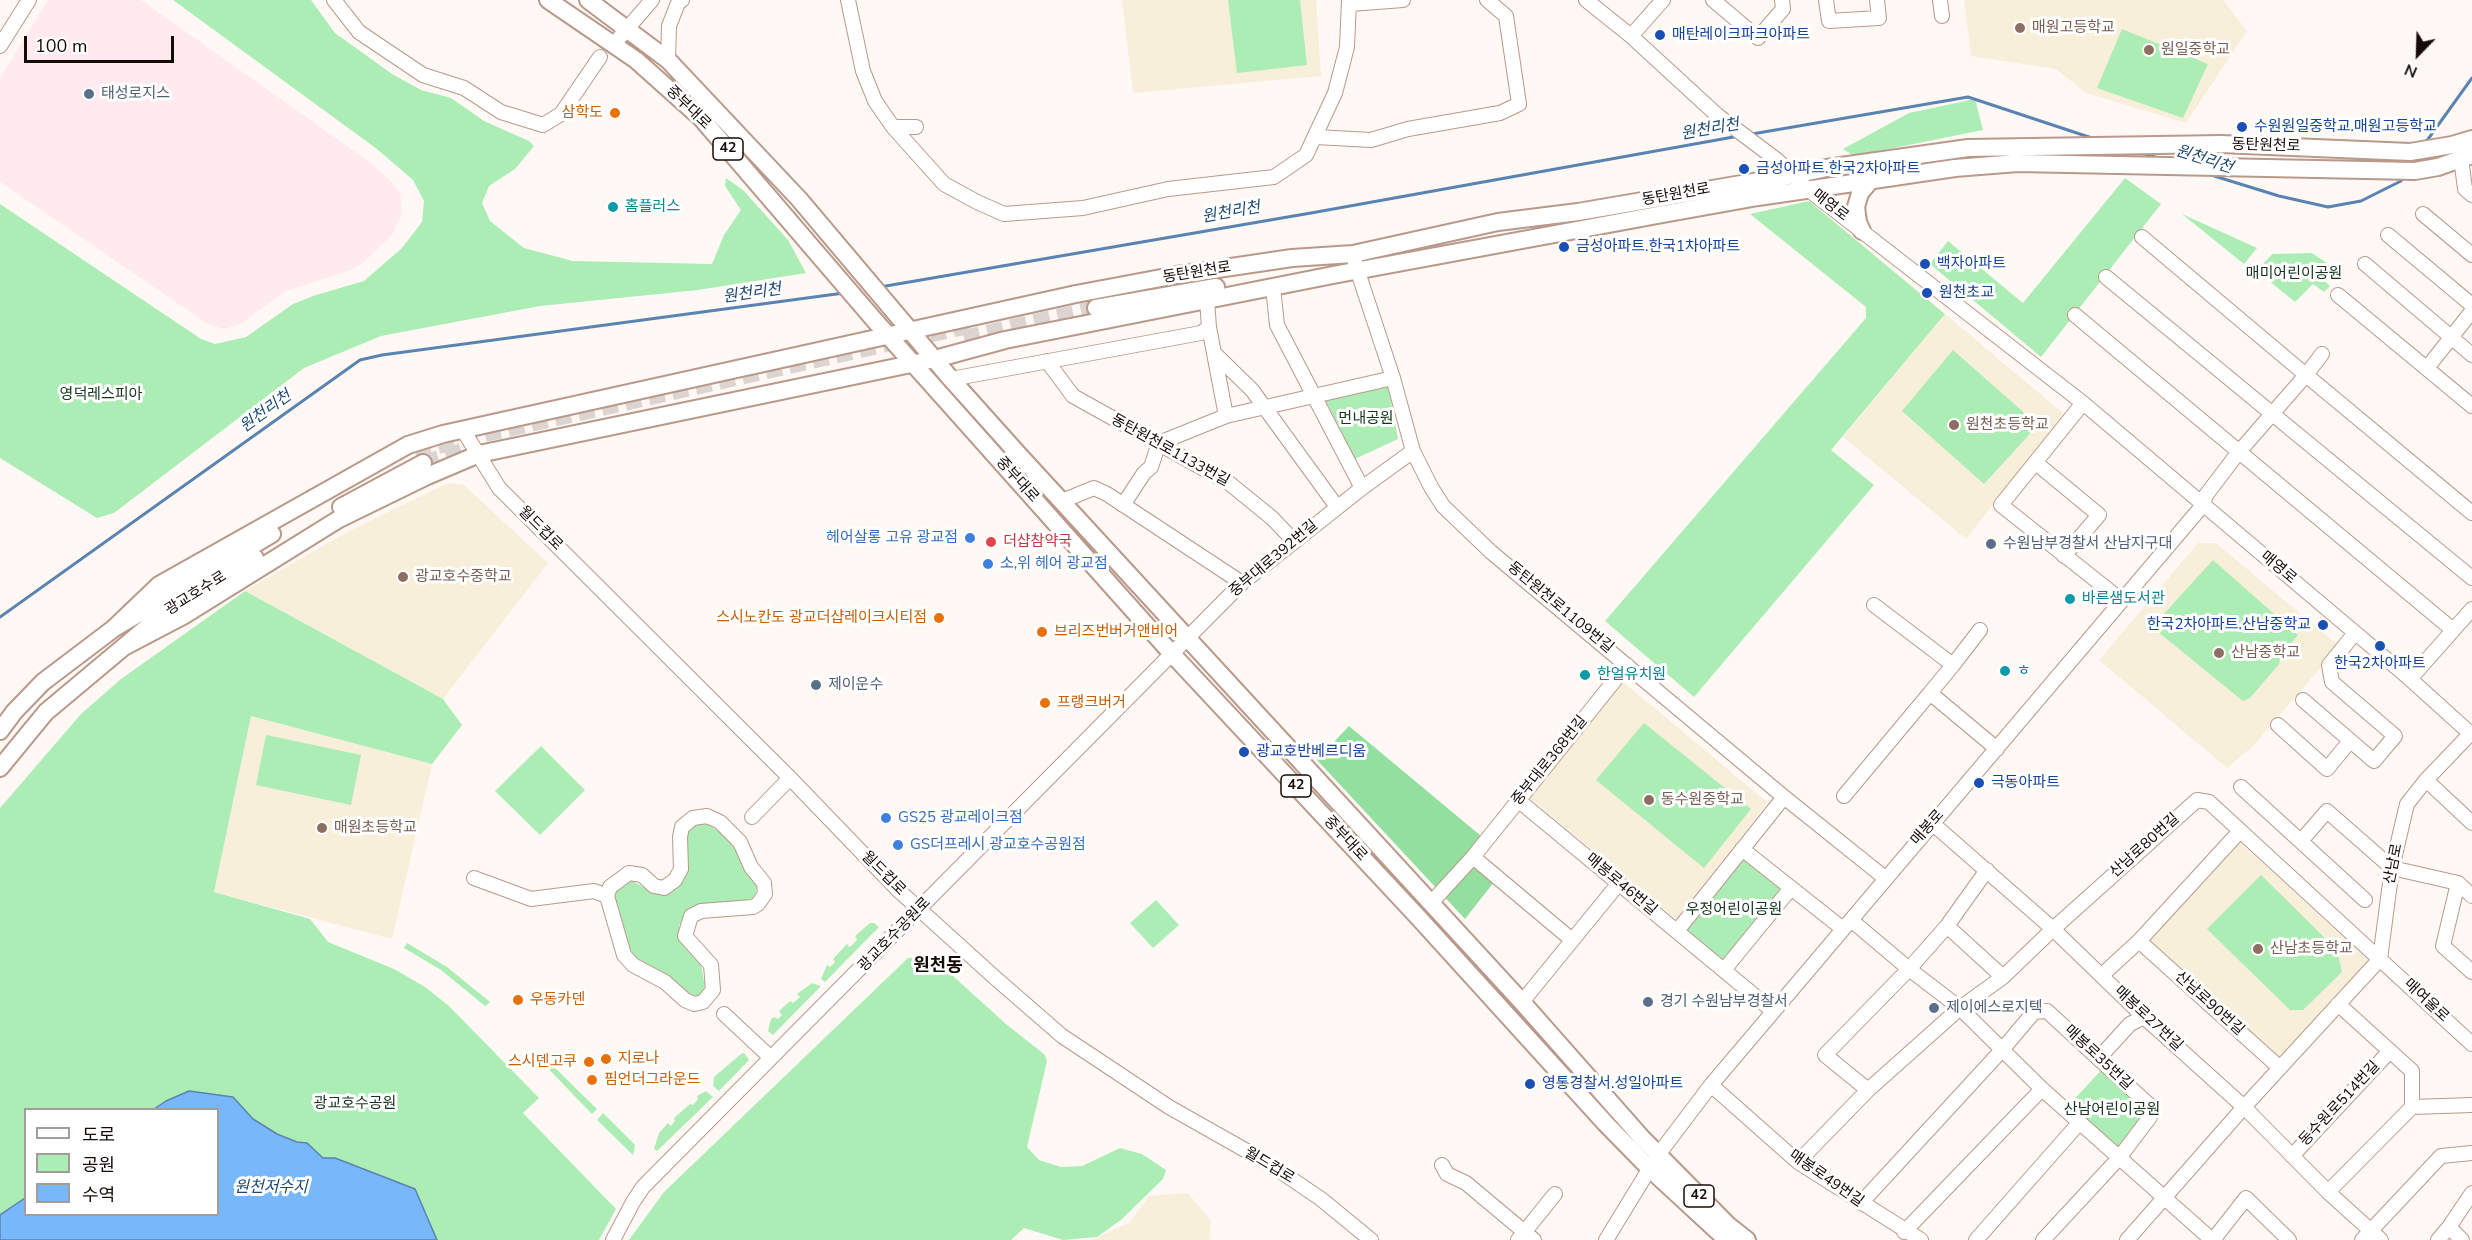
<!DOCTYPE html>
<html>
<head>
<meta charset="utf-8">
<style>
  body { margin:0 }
  #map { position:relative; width:2472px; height:1240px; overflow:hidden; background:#fff8f5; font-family:"Nunito Sans","Noto Sans KR",sans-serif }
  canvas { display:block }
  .legend { position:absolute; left:24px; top:1108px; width:195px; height:108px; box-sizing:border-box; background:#fff; border:2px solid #a29d9b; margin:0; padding:8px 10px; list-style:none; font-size:18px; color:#160b06 }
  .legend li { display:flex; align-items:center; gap:12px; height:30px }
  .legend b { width:30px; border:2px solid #a29d9b }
  .north { position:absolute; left:2388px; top:24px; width:60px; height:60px; -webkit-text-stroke:4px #fff; paint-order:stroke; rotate:203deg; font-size:16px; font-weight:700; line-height:24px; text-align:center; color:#160b06 }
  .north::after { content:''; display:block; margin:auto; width:21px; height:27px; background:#160b06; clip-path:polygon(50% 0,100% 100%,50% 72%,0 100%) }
  .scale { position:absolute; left:24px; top:36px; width:150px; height:27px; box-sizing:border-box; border:3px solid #160b06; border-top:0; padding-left:8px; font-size:18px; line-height:21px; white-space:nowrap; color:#160b06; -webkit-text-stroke:4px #fff; paint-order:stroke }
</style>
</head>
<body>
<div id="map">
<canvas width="2472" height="1240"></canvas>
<ul class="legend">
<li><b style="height:8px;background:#fff"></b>도로</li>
<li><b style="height:16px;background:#acecb5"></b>공원</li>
<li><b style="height:16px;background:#77b7fa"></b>수역</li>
</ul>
<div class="north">N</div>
<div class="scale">100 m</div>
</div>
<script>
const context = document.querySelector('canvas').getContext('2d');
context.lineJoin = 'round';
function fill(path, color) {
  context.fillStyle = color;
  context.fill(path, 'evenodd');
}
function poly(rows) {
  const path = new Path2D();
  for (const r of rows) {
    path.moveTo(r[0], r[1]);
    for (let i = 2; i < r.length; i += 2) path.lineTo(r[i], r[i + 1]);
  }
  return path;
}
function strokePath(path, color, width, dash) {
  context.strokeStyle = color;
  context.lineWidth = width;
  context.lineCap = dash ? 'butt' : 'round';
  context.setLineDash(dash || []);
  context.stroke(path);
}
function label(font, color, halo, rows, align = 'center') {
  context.font = font + ' "Nunito Sans","Noto Sans KR",sans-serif';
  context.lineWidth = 6;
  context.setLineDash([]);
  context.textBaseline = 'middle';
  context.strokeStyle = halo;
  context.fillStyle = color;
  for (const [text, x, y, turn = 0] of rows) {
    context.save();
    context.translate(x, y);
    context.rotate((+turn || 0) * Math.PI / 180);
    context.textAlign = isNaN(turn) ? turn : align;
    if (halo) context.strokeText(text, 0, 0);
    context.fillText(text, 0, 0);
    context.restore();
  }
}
fill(poly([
  [48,0,141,0,371,163,392,182,400,193,402,214,392,235,364,262,351,270,286,291,240,324,224,329,208,324,0,182,0,78]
]), '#ffeaef');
fill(poly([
  [1122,0,1316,0,1321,76,1133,93],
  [1964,0,2223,0,2247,31,2186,123,2086,93,2056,69,1971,56],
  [1945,314,2064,414,1966,539,1843,437],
  [448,483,464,485,548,563,443,699,245,591,347,532],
  [2198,543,2216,543,2339,646,2254,745,2227,768,2099,660],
  [1622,681,1768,803,1676,919,1530,798],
  [251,716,432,764,392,939,214,892],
  [2237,840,2368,960,2279,1057,2147,938],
  [1188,1193,1211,1221,1209,1240,1091,1240,1129,1223,1149,1196]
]), '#f8efda');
fill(poly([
  [173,0,311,0,335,33,392,74,421,90,451,98,484,121,529,141,534,146,515,169,489,186,482,203,490,221,524,248,573,261,712,264,724,235,741,210,725,186,726,178,744,191,788,240,806,273,698,290,540,306,381,336,304,368,114,513,97,518,0,458,0,204,201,339,215,344,246,337,293,304,316,295,364,281,402,248,422,222,424,201,413,180,377,149],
  [1228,0,1300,0,1307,65,1237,73],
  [2122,29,2208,64,2183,118,2097,88],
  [1975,99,1983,130,1854,156,1843,149,1909,113],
  [2125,178,2161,204,2041,357,1930,264,1948,241,2023,303],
  [1809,201,1945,314,1831,450,1874,485,1694,697,1605,621,1866,318,1866,307,1750,214],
  [2182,214,2257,248,2244,264],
  [2312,253,2328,264,2319,276,2330,286,2324,292,2313,284,2295,302,2257,271,2272,254],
  [1953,350,2038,425,1984,484,1902,411],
  [1388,385,1398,439,1355,459,1326,401],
  [2213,560,2298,635,2281,656,2279,664,2250,698,2243,701,2152,627],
  [245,591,443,699,462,725,432,764,251,716,214,892,310,919,328,942,394,969,425,987,449,1006,539,1098,523,1113,616,1209,599,1240,0,1240,0,808,81,714,121,679],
  [26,1110,218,1110,218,1214,26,1214],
  [1644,723,1751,809,1704,868,1596,780],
  [266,735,361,755,351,805,256,785],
  [541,746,585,790,540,835,495,791],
  [704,822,721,833,737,851,742,866,757,886,756,892,753,898,745,901,689,909,684,917,679,926,680,940,701,965,705,986,700,997,690,998,635,963,627,952,611,898,626,881,632,881,653,892,674,890,682,881,685,870,688,832,692,827],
  [1745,857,1784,889,1723,963,1684,931],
  [2261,875,2337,950,2342,972,2303,1010,2290,1010,2207,929],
  [1156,900,1179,925,1153,948,1130,923],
  [870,923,874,923,879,927,825,982,821,979,827,965,830,967,835,962,833,959,847,944,850,947,857,940,855,936],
  [407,943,447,967,490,1002,485,1006,441,970,404,948],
  [932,957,1006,1024,1045,1055,1047,1061,1027,1147,1039,1160,1061,1167,1082,1166,1120,1148,1142,1154,1166,1170,1163,1179,1122,1219,1097,1237,1063,1240,1024,1228,1011,1240,629,1240,664,1192,908,958],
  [812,983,821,986,773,1035,768,1031,771,1019,774,1017,778,1019,782,1015,779,1011,790,1001,793,1003,800,997,797,994],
  [744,1053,749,1060,719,1091,713,1086,714,1077,741,1054],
  [536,1056,551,1064,597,1109,592,1114],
  [2104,1067,2144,1104,2146,1116,2118,1148,2069,1105],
  [706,1091,713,1097,657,1151,654,1149,659,1133,668,1123,671,1126,675,1121,674,1118,690,1104,693,1105,698,1099,697,1096],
  [603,1113,635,1145,633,1155,597,1120]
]), '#acecb5');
fill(poly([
  [1349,726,1481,836,1465,858,1494,882,1465,919,1317,760]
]), '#92df9f');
const water = poly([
  [189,1091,233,1097,253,1119,277,1134,297,1142,307,1143,323,1158,335,1158,415,1189,437,1240,0,1240,0,1215,25,1198,26,1214,218,1214,218,1110,154,1109,166,1101,189,1091]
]);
fill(water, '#77b7fa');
strokePath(water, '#5a83b1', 1.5);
strokePath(poly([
  [1752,134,1968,97,2095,139],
  [2426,142,2472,78],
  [2142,153,2158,158],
  [2211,175,2279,196,2328,207,2361,201,2401,181,2404,176],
  [880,287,1311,213,1739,136],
  [0,617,360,360,382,355,844,293]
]), '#5a83b1', 3);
strokePath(poly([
  [964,338,1096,308],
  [415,452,485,434,977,324],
  [423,463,462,451]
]), '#dcd4d1', 16, [16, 8]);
const minor = poly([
  [334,0,359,32,423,75,464,88,501,112,543,125,561,114,600,57],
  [848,0,863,71,875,101,893,127,916,127],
  [1586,0,1631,36,1717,115,1777,160,1810,191,2083,403,2410,679,2472,735],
  [1713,0,1758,38,1783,9,1782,0],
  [1826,0,1829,21,1879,18,1877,0],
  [1940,0,1942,16],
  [1350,4,1403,0],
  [1631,36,1663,0],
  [614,44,652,0],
  [0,46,29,0],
  [668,60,669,26,678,3,682,0],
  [893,127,944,184,977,202,1004,214,1083,208,1168,189,1274,177,1306,155,1335,93,1347,47,1349,0],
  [1316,137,1371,140,1408,129,1500,113,1519,104,1506,16,1487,0],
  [2460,150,2465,189,2472,195],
  [2423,214,2472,255],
  [2388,235,2472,305],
  [1355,263,1393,378,1413,451,1431,487,1443,506,1491,552,1784,797,1885,878],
  [2365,264,2472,355],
  [2106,277,2472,578],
  [1273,287,1277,325,1362,488],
  [2338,295,2472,406],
  [1207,300,1209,327,1226,416],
  [2075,315,2453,630],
  [1214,353,1252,390,1337,507],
  [2322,354,2306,375,2472,513],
  [1047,361,1073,396,1229,483,1272,518,1294,541],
  [2427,368,2472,311],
  [951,379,1201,333,1209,327],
  [2083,403,2001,505,2121,600],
  [463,430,499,488,790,778,897,889,993,976,1062,1036,1169,1107,1268,1163,1321,1199,1371,1240],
  [2036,463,2099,515,2064,556],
  [1062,501,1094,488,1107,494,1242,583],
  [1123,505,1144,473,1151,467,1159,443,1226,416,1393,378],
  [1874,605,1953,665,1930,693],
  [1953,665,1980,630],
  [2410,679,2472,609],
  [2303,700,2374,761,2395,736,2332,682,2329,665,2355,633],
  [2278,725,2327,769,2350,741],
  [2426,780,2472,823],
  [2241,787,2365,900],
  [1844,796,1930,693,1997,749],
  [1518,800,1773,1011],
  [707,816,720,822,740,842,751,867,764,883,765,894,758,904,753,907,701,911,691,916,685,936,711,965,713,990,703,1002,694,1004,685,1000,665,982,633,965,624,955,607,896,610,887,629,873,642,875,654,886,664,888,675,880,681,869,680,837,682,827,693,818,707,816],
  [752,817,790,778],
  [1932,823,2053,929,2144,1017,2244,1107,2328,1192,2381,1240],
  [2301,841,2327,811,2392,868,2458,883,2472,896],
  [1742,849,1843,929],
  [1473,857,1572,940],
  [474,878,531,899,594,891,607,896],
  [2458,883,2443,946,2472,972],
  [1431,903,1473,857,1627,665],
  [1851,920,1909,969,1960,1008,2042,1089,2212,1240],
  [1947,926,2003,977],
  [1677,931,1784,797],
  [2139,941,2280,1068],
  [1724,970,1791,888],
  [2102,975,2139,941,2240,831],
  [1522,1002,1619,883],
  [2338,1004,2412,1071,2412,1107],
  [724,1014,770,1057],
  [2099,1058,2130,1024,2144,1017],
  [1711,1085,1798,1162,1921,1240],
  [1868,1090,1825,1055,1909,969,1947,926,1987,870],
  [2412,1107,2472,1105],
  [2292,1156,2389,1052],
  [1798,1162,1868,1090,1960,1008,2003,977,2053,929,2197,800,2209,802,2472,1044],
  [1442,1165,1447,1174,1466,1183,1534,1240],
  [2328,1192,2412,1107],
  [1861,1203,2002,1050,2034,1012,2047,1011,2149,1105,2150,1117,2119,1158,2043,1240],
  [1904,1232,2042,1089],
  [613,1240,633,1202,643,1187,1242,583,1362,488,1413,451],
  [1518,1240,1555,1194],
  [1606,1240,1658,1155,1711,1085,2203,505,2206,495,2238,453,2306,375,2142,237],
  [1976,1240,2080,1122],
  [2127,1240,2244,1107,2380,959,2392,868,2407,804,2426,780,2472,732],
  [2213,1240,2246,1198,2289,1240],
  [2362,1240,2441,1156,2472,1153],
  [2438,1240,2449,1227],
  [2462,1240,2449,1227,2472,1193]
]);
const major = poly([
  [548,0,636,60,701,118,876,322,1173,655,1417,916,1606,1124,1649,1168,1727,1240],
  [588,0,668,60,799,199,951,379,1020,456,1522,1002,1642,1138,1728,1225,1747,1240],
  [1862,231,1858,222,1856,207,1860,193,1871,180],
  [1096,308,1216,287],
  [341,507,423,463],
  [113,629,159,585,408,445,443,434,1076,294,1177,275,1292,258,1353,254,1498,222,1578,212,1794,175,1827,168,1968,148,2221,144,2410,152,2452,145,2472,139],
  [124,647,183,616,339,519,425,477,479,454,935,359,1005,340,1333,275,1663,214,1758,197,1955,168,2018,163,2415,171,2438,167,2472,155],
  [0,731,14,712,43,682,113,629,272,534],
  [0,768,46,712,175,604,255,558]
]);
strokePath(minor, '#b8998a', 16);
strokePath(major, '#b8998a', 20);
strokePath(minor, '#fff', 14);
strokePath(major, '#fff', 16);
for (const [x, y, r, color] of [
  [2020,28,6,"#8d6e63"],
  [1660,35,6,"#1a4fb4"],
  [2149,50,6,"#8d6e63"],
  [89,94,6,"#5c6f8a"],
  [615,113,6,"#e8710a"],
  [2242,127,6,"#1a4fb4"],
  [1744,169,6,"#1a4fb4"],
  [613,207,6,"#0f9aa8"],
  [1564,247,6,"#1a4fb4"],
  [1925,264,6,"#1a4fb4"],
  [1927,293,6,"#1a4fb4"],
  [1954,425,6,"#8d6e63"],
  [970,538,6,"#3f7fe0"],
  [991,542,6,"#e0444e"],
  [1991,544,6,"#5c6f8a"],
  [988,564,6,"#3f7fe0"],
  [403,577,6,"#8d6e63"],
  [2070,599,6,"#0f9aa8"],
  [939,618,6,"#e8710a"],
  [2323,625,6,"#1a4fb4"],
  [1042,632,6,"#e8710a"],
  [2380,646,6,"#1a4fb4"],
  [2219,653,6,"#8d6e63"],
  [2005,671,6,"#0f9aa8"],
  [1585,675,6,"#0f9aa8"],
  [816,685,6,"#5c6f8a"],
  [1045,703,6,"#e8710a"],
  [1244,752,6,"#1a4fb4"],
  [1979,783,6,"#1a4fb4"],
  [1649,800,6,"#8d6e63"],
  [886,818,6,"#3f7fe0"],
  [322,828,6,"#8d6e63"],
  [898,845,6,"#3f7fe0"],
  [2258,949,6,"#8d6e63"],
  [518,1000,6,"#e8710a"],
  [1648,1002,6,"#5c6f8a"],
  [1934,1008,6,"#5c6f8a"],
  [606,1059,6,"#e8710a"],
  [589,1062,6,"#e8710a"],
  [592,1080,6,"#e8710a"],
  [1530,1084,6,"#1a4fb4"]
]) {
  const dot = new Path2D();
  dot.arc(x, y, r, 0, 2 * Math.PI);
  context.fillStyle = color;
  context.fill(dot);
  strokePath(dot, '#fff', 2);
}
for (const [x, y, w] of [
  [728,149,30],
  [1296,786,30],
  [1699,1196,30]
]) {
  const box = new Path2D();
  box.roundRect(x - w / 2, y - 11, w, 22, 4.5);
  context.fillStyle = '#fff';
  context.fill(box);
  strokePath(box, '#160b06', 1.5);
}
label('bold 14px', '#160b06', null, [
  ["42",728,149],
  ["42",1296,786],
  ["42",1699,1196]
]);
label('15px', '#785e54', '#fff', [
  ["매원고등학교",2032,28],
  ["원일중학교",2161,50],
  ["원천초등학교",1966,425],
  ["광교호수중학교",415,577],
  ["산남중학교",2231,653],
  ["동수원중학교",1661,800],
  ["매원초등학교",334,828],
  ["산남초등학교",2270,949]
], 'left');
label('15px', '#164399', '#fff', [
  ["매탄레이크파크아파트",1672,35],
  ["수원원일중학교.매원고등학교",2254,127],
  ["금성아파트.한국2차아파트",1756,169],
  ["금성아파트.한국1차아파트",1576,247],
  ["백자아파트",1937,264],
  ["원천초교",1939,293],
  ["한국2차아파트.산남중학교",2311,625,"right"],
  ["한국2차아파트",2380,664,"center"],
  ["광교호반베르디움",1256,752],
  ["극동아파트",1991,783],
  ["영통경찰서.성일아파트",1542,1084]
], 'left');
label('15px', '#4e5e75', '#fff', [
  ["태성로지스",101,94],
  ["수원남부경찰서 산남지구대",2003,544],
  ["제이운수",828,685],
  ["경기 수원남부경찰서",1660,1002],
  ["제이에스로지텍",1946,1008]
], 'left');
label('15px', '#160b06', '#fff', [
  ["중부대로",688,108,44],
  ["동탄원천로",2266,146,2],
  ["동탄원천로",1676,195,-10],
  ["매영로",1830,206,38],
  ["동탄원천로",1197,273,-9],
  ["동탄원천로1133번길",1170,451,29],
  ["중부대로",1017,480,48],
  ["월드컵로",540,529,45],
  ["중부대로392번길",1274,559,-40],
  ["매영로",2278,568,40],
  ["광교호수로",196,594,-32],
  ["동탄원천로1109번길",1560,608,40],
  ["중부대로368번길",1550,761,-51],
  ["매봉로",1928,828,-49],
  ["중부대로",1345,839,47],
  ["산남로80번길",2145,846,-42],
  ["산남로",2394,864,-79],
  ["월드컵로",883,874,45],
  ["매봉로46번길",1621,885,40],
  ["광교호수공원로",895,935,-46],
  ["매여울로",2426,1001,43],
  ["산남로90번길",2209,1004,42],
  ["매봉로27번길",2148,1019,43],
  ["매봉로35번길",2098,1058,43],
  ["동수원로514번길",2340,1104,-47],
  ["월드컵로",1269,1166,31],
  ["매봉로49번길",1826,1179,35]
]);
label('15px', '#c56008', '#fff', [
  ["삼학도",603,113,"right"],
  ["스시노칸도 광교더샵레이크시티점",927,618,"right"],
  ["브리즈번버거앤비어",1054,632],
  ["프랭크버거",1057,703],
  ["우동카덴",530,1000],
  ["지로나",618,1059],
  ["스시덴고쿠",577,1062,"right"],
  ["핌언더그라운드",604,1080]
], 'left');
label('15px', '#0d838f', '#fff', [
  ["홈플러스",625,207],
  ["바른샘도서관",2082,599],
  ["ㅎ",2017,671],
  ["한얼유치원",1597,675]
], 'left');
label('15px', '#14341b', '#fff', [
  ["매미어린이공원",2294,274],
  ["영덕레스피아",101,395],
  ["먼내공원",1366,419],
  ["우정어린이공원",1734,910],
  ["광교호수공원",355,1104],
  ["산남어린이공원",2112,1110]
]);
label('15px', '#366cbe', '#fff', [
  ["헤어살롱 고유 광교점",958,538,"right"],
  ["소,위 헤어 광교점",1000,564],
  ["GS25 광교레이크점",898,818],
  ["GS더프레시 광교호수공원점",910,845]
], 'left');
label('15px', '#be3a42', '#fff', [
  ["더샵참약국",1003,542]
], 'left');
label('italic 16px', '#1d4974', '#fff', [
  ["원천리천",1710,130,-10],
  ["원천리천",2204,160,18],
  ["원천리천",1231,213,-10],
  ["원천리천",752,294,-8],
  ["원천리천",266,412,-36],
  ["원천저수지",271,1188]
]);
label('bold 18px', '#160b06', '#fff', [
  ["원천동",938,967]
]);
</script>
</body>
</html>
